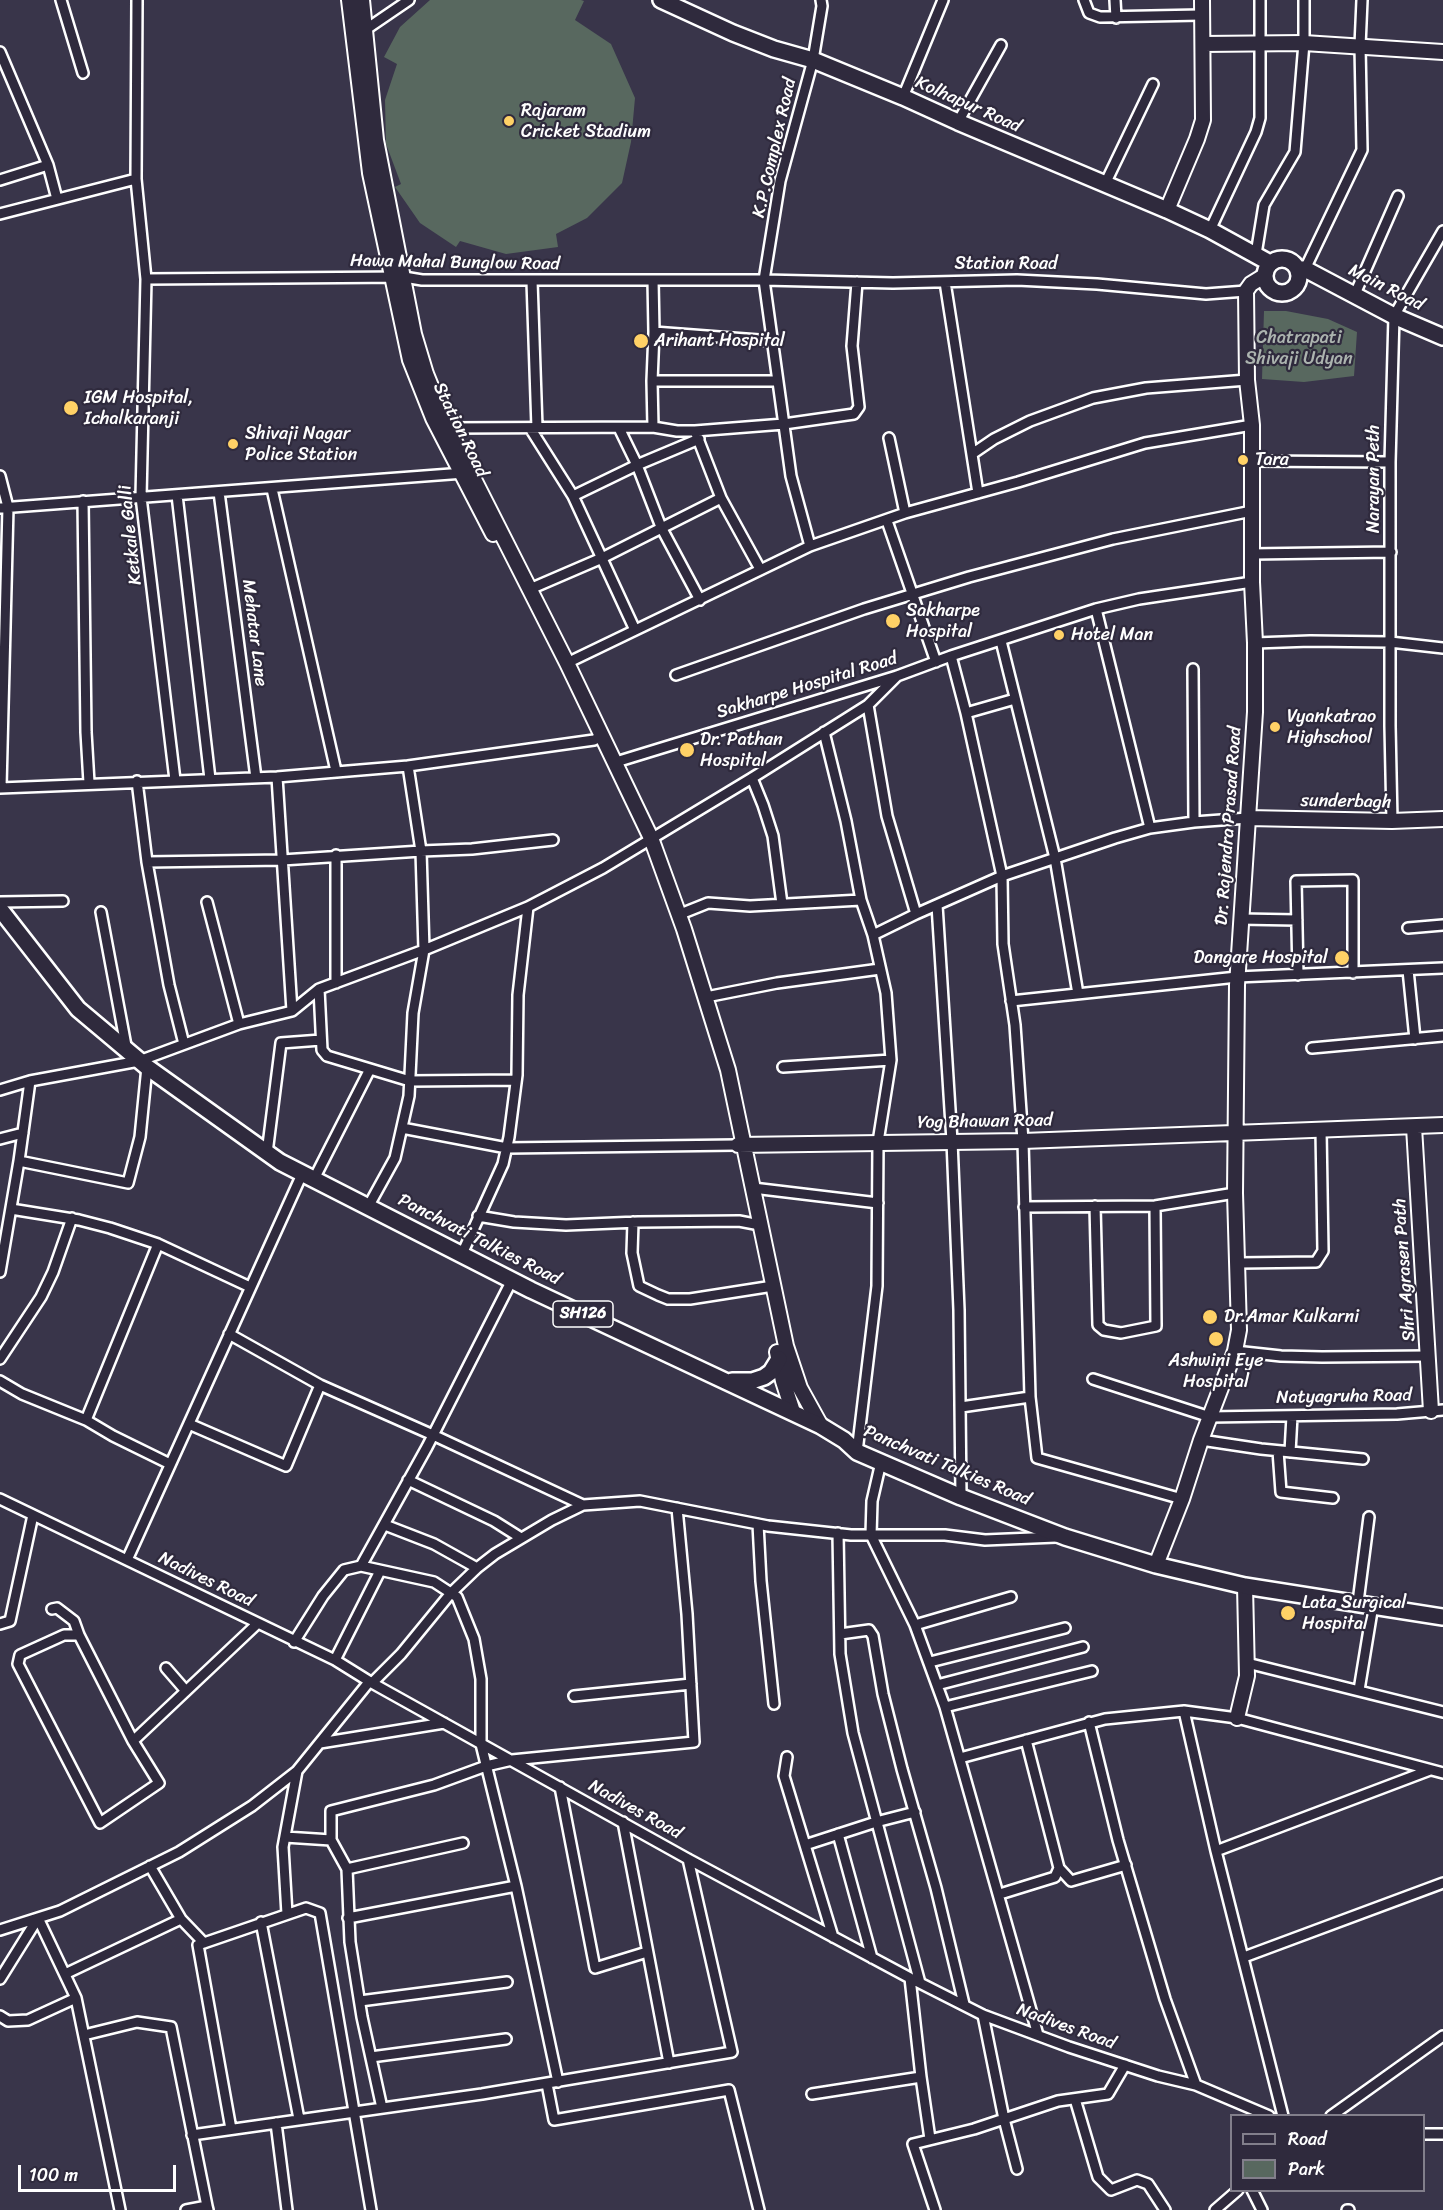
<!DOCTYPE html>
<html>
<head>
<meta charset="utf-8">
<style>
  body { margin:0 }
  #map { position:relative; width:1443px; height:2210px; overflow:hidden; background:#39354a; font-family:Sriracha,sans-serif }
  canvas { display:block }
  .legend { position:absolute; left:1230px; top:2114px; width:195px; height:78px; box-sizing:border-box; background:#2f2a3d; border:2px solid #827f8b; margin:0; padding:8px 10px; list-style:none; font-size:18px; color:#fff }
  .legend li { display:flex; align-items:center; gap:12px; height:30px }
  .legend b { width:30px; border:2px solid #827f8b }
  .scale { position:absolute; left:18px; top:2165px; width:158px; height:27px; box-sizing:border-box; border:3px solid #fff; border-top:0; padding-left:8px; font-size:18px; line-height:21px; white-space:nowrap; color:#fff; -webkit-text-stroke:4px #2f2a3d; paint-order:stroke }
</style>
</head>
<body>
<div id="map">
<canvas width="1443" height="2210"></canvas>
<ul class="legend">
<li><b style="height:8px;background:#2f2a3d"></b>Road</li>
<li><b style="height:16px;background:#58685f"></b>Park</li>
</ul>
<div class="scale">100 m</div>
</div>
<script>
const context = document.querySelector('canvas').getContext('2d');
context.lineJoin = 'round';
function fill(path, color) {
  context.fillStyle = color;
  context.fill(path, 'evenodd');
}
function poly(rows) {
  const path = new Path2D();
  for (const r of rows) {
    if (r.length === 3) {
      path.moveTo(r[0] + r[2], r[1]);
      path.arc(r[0], r[1], r[2], 0, 2 * Math.PI);
      continue;
    }
    path.moveTo(r[0], r[1]);
    for (let i = 2; i < r.length; i += 2) path.lineTo(r[i], r[i + 1]);
  }
  return path;
}
function strokePath(path, color, width, dash) {
  context.strokeStyle = color;
  context.lineWidth = width;
  context.lineCap = dash ? 'butt' : 'round';
  context.setLineDash(dash || []);
  context.stroke(path);
}
function label(font, color, halo, rows, align = 'center') {
  context.font = font + ' Sriracha,sans-serif';
  context.lineWidth = 4.5;
  context.setLineDash([]);
  context.textBaseline = 'middle';
  context.strokeStyle = halo;
  context.fillStyle = color;
  for (const [text, x, y, turn = 0] of rows) {
    context.save();
    context.translate(x, y);
    context.rotate((+turn || 0) * Math.PI / 180);
    context.textAlign = isNaN(turn) ? turn : align;
    if (halo) context.strokeText(text, 0, 0);
    context.fillText(text, 0, 0);
    context.restore();
  }
}
fill(poly([
  [430,0,581,0,584,1,575,20,611,44,635,98,631,142,622,183,587,218,556,234,558,247,506,254,460,241,456,247,420,223,395,187,401,184,386,144,385,100,397,64,384,57,400,27],
  [1264,311,1286,311,1328,319,1357,332,1354,376,1304,382,1262,379]
]), '#58685f');
const street = poly([
  [61,0,83,73],
  [1084,0,1089,13,1100,17,1201,15],
  [1115,0,1116,18],
  [365,30,409,0],
  [0,52,48,165,57,199],
  [903,97,943,0],
  [958,122,1001,45],
  [136,179,146,279,141,497,175,780],
  [0,180,48,165],
  [1105,184,1153,84],
  [0,214,136,179,137,0],
  [1210,230,1256,132,1260,118,1260,0],
  [1256,254,1264,205,1295,152,1304,43,1304,0],
  [1305,269,1362,150,1360,46,1362,0],
  [146,279,404,277,422,280,764,280,893,283,1017,280,1097,284,1206,294,1246,291],
  [653,280,654,332,652,381,653,427],
  [532,281,537,428],
  [945,282,978,493],
  [1355,294,1398,196],
  [654,332,772,341],
  [652,381,778,381],
  [448,428,653,427,677,431,695,431,784,424,854,414,859,407,852,346,857,282],
  [530,428,573,496,635,630],
  [619,428,637,465,661,527,700,600],
  [695,431,721,498,760,569],
  [889,438,905,513],
  [972,454,994,439,1030,421,1093,398,1146,388,1247,380],
  [1252,461,1390,462],
  [0,476,8,507,1,787],
  [272,489,336,771],
  [219,492,256,778],
  [177,495,210,779],
  [573,496,637,465,699,439],
  [83,501,86,732,89,783],
  [0,508,464,473],
  [887,521,936,662],
  [810,546,791,476,764,280,780,181,813,60,822,6,821,0],
  [1252,554,1391,552],
  [530,589,602,558,721,498],
  [1096,609,1150,828],
  [1001,641,1055,858,1078,994],
  [1255,643,1310,641,1390,642,1443,648],
  [951,656,966,713,1002,876,1003,944,1015,1025,1023,1141,1030,1397,961,1407],
  [567,663,810,546,905,513,1018,482,1145,443,1252,425],
  [1193,669,1194,822],
  [676,675,864,609,969,577,1113,539,1252,511],
  [868,705,887,816,916,914],
  [966,713,1015,699],
  [824,732,846,821,861,900,873,935,886,993,891,1060,878,1142,877,1286,857,1452],
  [616,762,897,676,951,656,1096,609,1139,599,1252,582],
  [277,777,292,1011],
  [752,778,763,805,773,836,782,904],
  [137,781,147,862],
  [0,788,277,777,408,766,594,740,602,736],
  [1392,821,1390,726,1390,462,1394,316,1443,231],
  [336,855,336,983],
  [0,902,63,901],
  [207,902,239,1024],
  [937,905,952,1141,959,1310,961,1497],
  [101,912,127,1051],
  [678,915,708,903,750,906,861,900],
  [1240,919,1297,920],
  [1408,928,1443,925],
  [873,935,916,914,1002,876,1115,838,1150,828,1194,822,1248,818],
  [1408,970,1415,1039],
  [1298,975,1296,881,1353,880,1353,973],
  [319,989,322,1050,327,1056,410,1081,516,1080],
  [706,997,777,983,880,969],
  [1011,1001,1237,977,1443,968],
  [184,1044,169,985,147,862,282,860,421,851,472,849,553,840],
  [1312,1048,1443,1036],
  [783,1067,891,1060],
  [0,1090,30,1081,139,1061,239,1024,292,1011,319,989,424,950,528,907,603,868,752,778,868,705,897,676],
  [402,1128,507,1148,736,1145],
  [0,1139,23,1133],
  [267,1153,281,1043,321,1040],
  [19,1161,128,1183,140,1137,147,1067],
  [314,1179,370,1069],
  [753,1188,878,1203],
  [1095,1206,1098,1325,1104,1330,1121,1333,1156,1326,1155,1206],
  [368,1207,395,1158,409,1096,413,1013,424,950,421,851,408,766],
  [1024,1207,1155,1206,1235,1193],
  [11,1209,79,1220,110,1228,158,1244,250,1287],
  [478,1216,514,1222,566,1225,638,1222,739,1221,760,1225],
  [633,1222,632,1253,639,1286,658,1295,668,1299,690,1299,773,1286],
  [462,1254,503,1164,509,1137,517,1075,518,995,528,907],
  [1239,1263,1316,1262,1323,1251,1321,1130],
  [0,1272,19,1161,30,1081],
  [229,1334,320,1385],
  [1235,1351,1281,1356,1322,1357,1428,1356],
  [0,1359,41,1297,53,1272,72,1218],
  [1093,1379,1210,1417,1397,1414,1443,1410],
  [0,1381,22,1394,86,1420,113,1436,170,1464],
  [1030,1397,1037,1458,1182,1499],
  [86,1420,158,1244],
  [189,1424,286,1466,320,1385,433,1435,583,1505],
  [1201,1440,1261,1449,1363,1459],
  [1278,1451,1281,1492,1333,1498],
  [1290,1452,1292,1416],
  [881,1462,872,1501,871,1535,915,1625,945,1707,1038,2035],
  [408,1480,494,1521,521,1538],
  [0,1499,335,1660,372,1683,688,1859,910,1978,983,2015,1069,2047,1158,2076,1196,2085,1269,2116],
  [758,1524,761,1581,774,1704],
  [385,1525,434,1544,477,1568],
  [838,1533,840,1654,853,1733,920,1983],
  [127,1560,303,1172],
  [361,1566,427,1447,512,1280],
  [1358,1602,1369,1517],
  [52,1609,57,1608,74,1621,79,1635,133,1741,257,1624],
  [0,1624,10,1621,33,1515],
  [915,1625,1011,1597],
  [840,1634,869,1630,873,1636,883,1694,902,1769,936,1888,964,2004],
  [79,1635,64,1635,20,1655,18,1664,100,1823,159,1783,133,1741],
  [294,1642,323,1596,344,1570,361,1566,434,1582,457,1597,474,1639,481,1679,481,1744,516,1886,558,2082],
  [335,1660,380,1571],
  [930,1662,1065,1628],
  [1247,1663,1443,1712],
  [166,1668,186,1691],
  [372,1683,401,1654,451,1593,477,1568,495,1554,552,1520,583,1505,640,1501,768,1526,851,1535,945,1535,985,1540,1056,1537],
  [937,1685,1083,1647],
  [1359,1690,1373,1605],
  [574,1696,691,1684],
  [945,1707,1092,1671],
  [1184,1711,1216,1851,1283,2116],
  [1089,1722,1118,1840,1165,1999,1196,2085],
  [320,1743,444,1723],
  [787,1757,784,1776,805,1845],
  [960,1758,1105,1719,1184,1711,1237,1718,1443,1773],
  [560,1787,595,1968,647,1952],
  [623,1822,669,2063],
  [838,1834,872,1958],
  [285,1837,331,1840],
  [463,1843,347,1869,331,1840,331,1811,434,1785,486,1766,512,1760,694,1742,687,1614,677,1508],
  [1216,1851,1430,1770],
  [150,1866,181,1919],
  [1059,1868,1071,1881,1126,1865],
  [347,1869,350,1942,362,2017,382,2108],
  [1000,1894,1055,1877,1059,1868,1026,1740],
  [287,1914,283,1847,297,1771],
  [38,1918,76,1998,120,2210],
  [348,1918,516,1886],
  [261,1922,299,2119],
  [0,1930,60,1911,179,1852,252,1806,297,1771,369,1682],
  [833,1937,805,1845,876,1822,915,1812],
  [1244,1957,1443,1883],
  [65,1974,181,1919,204,1943],
  [910,1978,921,2077],
  [0,1979,38,1918],
  [360,2001,507,1982],
  [983,2015,1004,2119,1017,2169],
  [0,2016,8,2021,28,2020,76,1998],
  [84,2035,137,2022,171,2027,207,2206],
  [371,2057,506,2039],
  [547,2084,554,2120,729,2090,759,2210],
  [812,2094,921,2077,930,2139],
  [1075,2099,1098,2177,1111,2190,1137,2180,1148,2184,1165,2210],
  [1331,2116,1443,2036],
  [276,2123,287,2210],
  [231,2129,198,1945,306,1908,320,1913,371,2210],
  [1424,2134,1443,2134],
  [192,2135,482,2094,732,2052,688,1859],
  [1252,2190,1262,2210],
  [186,2210,207,2206,208,2210],
  [935,2210,913,2144,974,2129,1058,2101,1108,2094,1125,2065],
  [1215,2210,1238,2190],
  [1347,2210,1349,2210]
]);
const secondary = poly([
  [349,0,370,173,410,360,433,418,493,534],
  [362,0,376,140,414,334,426,374,448,428,567,663,651,838,684,929,728,1070,786,1346,800,1388,821,1426],
  [1203,44,1304,43,1443,52],
  [1167,210,1197,139,1203,120,1202,0],
  [1248,818,1392,821,1443,819],
  [1414,1127,1431,1411],
  [738,1145,1023,1141,1443,1125],
  [777,1352,783,1381,793,1412],
  [1156,1565,1182,1499,1201,1440,1235,1351,1239,1330,1235,1193,1237,985,1255,712,1255,643,1252,582,1252,425,1247,380,1246,291,1251,284,1264,276],
  [1237,1718,1247,1676,1245,1586]
]);
const primary = poly([
  [661,0,733,33,774,49,813,60,903,97,958,122,1167,210,1210,230,1270,263],
  [1282,276,17],
  [1298,269,1305,269,1394,316,1443,337],
  [0,909,78,1009,147,1067,280,1162,531,1290,821,1426,844,1440,857,1452,961,1497,1065,1537,1156,1565,1245,1586,1443,1617],
  [732,1381,752,1381,764,1377,771,1372,779,1359]
]);
strokePath(street, '#fff', 14);
strokePath(secondary, '#fff', 18);
strokePath(primary, '#fff', 20);
strokePath(street, '#2f2a3d', 9);
strokePath(secondary, '#2f2a3d', 14);
strokePath(primary, '#2f2a3d', 15);
for (const [x, y, r, color] of [
  [509,121,6,"#ffd166"],
  [641,341,8,"#ffd166"],
  [71,408,8,"#ffd166"],
  [233,444,6,"#ffd166"],
  [1243,460,6,"#ffd166"],
  [893,621,8,"#ffd166"],
  [1059,635,6,"#ffd166"],
  [1275,727,6,"#ffd166"],
  [687,750,8,"#ffd166"],
  [1342,958,8,"#ffd166"],
  [1210,1317,8,"#ffd166"],
  [1216,1339,8,"#ffd166"],
  [1288,1613,8,"#ffd166"]
]) {
  const dot = new Path2D();
  dot.arc(x, y, r, 0, 2 * Math.PI);
  context.fillStyle = color;
  context.fill(dot);
  strokePath(dot, '#2f2a3d', 2);
}
for (const [x, y, w] of [
  [583,1314,60]
]) {
  const box = new Path2D();
  box.roundRect(x - w / 2, y - 13, w, 26, 4.5);
  context.fillStyle = '#2f2a3d';
  context.fill(box);
  strokePath(box, '#fff', 1.5);
}
label('bold 16px', '#fff', null, [
  ["SH126",583,1314]
]);
label('18px', '#fff', '#2f2a3d', [
  ["Kolhapur Road",968,105,24],
  ["K.P.Complex Road",775,148,-77],
  ["Hawa Mahal Bunglow Road",455,263,1],
  ["Station Road",1006,264],
  ["Main Road",1386,288,27],
  ["Station Road",460,430,64],
  ["Narayan Peth",1374,479,-90],
  ["Ketkale Galli",131,535,-96],
  ["Mehatar Lane",254,633,83],
  ["Sakharpe Hospital Road",807,686,-17],
  ["sunderbagh",1346,802,1],
  ["Dr. Rajendra Prasad Road",1229,826,-86],
  ["Yog Bhawan Road",985,1122,-1],
  ["Panchvati Talkies Road",479,1240,27],
  ["Shri Agrasen Path",1405,1270,-94],
  ["Natyagruha Road",1344,1397,-1],
  ["Panchvati Talkies Road",947,1466,23],
  ["Nadives Road",206,1580,26],
  ["Nadives Road",635,1810,29],
  ["Nadives Road",1066,2027,20]
]);
label('18px', '#fff', '#2f2a3d', [
  ["Rajaram",521,111],
  ["Cricket Stadium",521,132],
  ["Arihant Hospital",654,341],
  ["IGM Hospital,",84,398],
  ["Ichalkaranji",84,419],
  ["Shivaji Nagar",245,434],
  ["Police Station",245,455],
  ["Tara",1255,460],
  ["Sakharpe",906,611],
  ["Hospital",906,632],
  ["Hotel Man",1071,635],
  ["Vyankatrao",1287,717],
  ["Highschool",1287,738],
  ["Dr. Pathan",700,740],
  ["Hospital",700,761],
  ["Dangare Hospital",1328,958,"right"],
  ["Dr.Amar Kulkarni",1224,1317],
  ["Ashwini Eye",1216,1361,"center"],
  ["Hospital",1216,1382,"center"],
  ["Lata Surgical",1302,1603],
  ["Hospital",1302,1624]
], 'left');
label('18px', '#acb4af', '#2f2a3d', [
  ["Chatrapati",1299,338],
  ["Shivaji Udyan",1299,359]
]);
</script>
</body>
</html>
